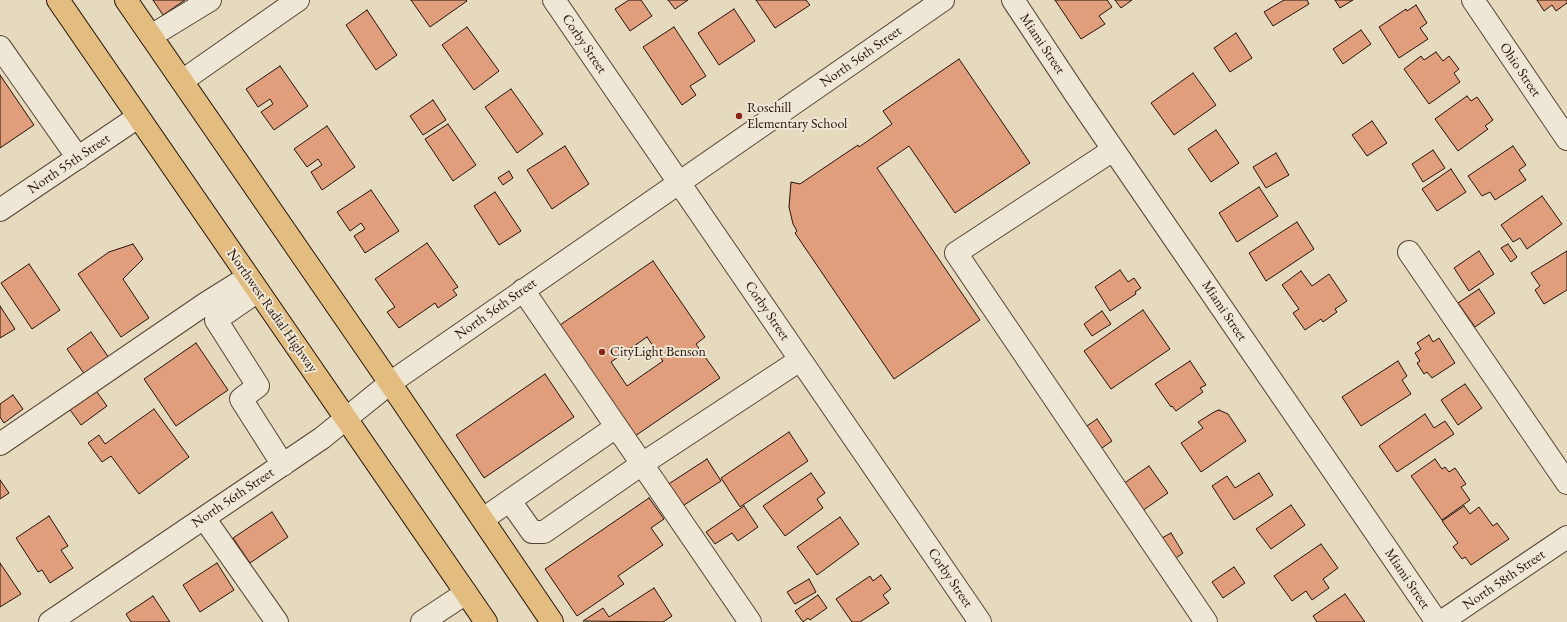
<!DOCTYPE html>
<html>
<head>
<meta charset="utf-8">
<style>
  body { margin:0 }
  canvas { display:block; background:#e5dabe }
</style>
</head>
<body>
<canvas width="1567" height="622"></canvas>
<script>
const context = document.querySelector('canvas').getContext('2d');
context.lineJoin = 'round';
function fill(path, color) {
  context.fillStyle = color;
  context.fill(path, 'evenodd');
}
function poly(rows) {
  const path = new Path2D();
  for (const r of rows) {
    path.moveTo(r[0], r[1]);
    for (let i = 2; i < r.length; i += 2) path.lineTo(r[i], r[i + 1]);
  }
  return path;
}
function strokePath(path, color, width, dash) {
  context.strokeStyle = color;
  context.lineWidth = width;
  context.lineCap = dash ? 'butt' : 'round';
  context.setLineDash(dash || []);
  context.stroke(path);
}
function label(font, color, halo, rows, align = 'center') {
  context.font = font + ' "EB Garamond",serif';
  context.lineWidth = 4;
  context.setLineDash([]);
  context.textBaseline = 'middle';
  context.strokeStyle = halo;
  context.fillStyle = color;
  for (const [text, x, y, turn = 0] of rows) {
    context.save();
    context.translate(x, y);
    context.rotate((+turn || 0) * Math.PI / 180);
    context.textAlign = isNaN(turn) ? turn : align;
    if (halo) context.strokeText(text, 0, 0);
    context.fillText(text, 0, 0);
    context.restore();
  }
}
const building = poly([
  [153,0,185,0,163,15,153,0],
  [411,0,466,0,467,1,430,27,411,0],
  [629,0,641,0,652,16,630,31,615,9,629,0],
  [668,0,688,0,675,9,668,0],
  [756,0,806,0,810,5,775,28,756,0],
  [1055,0,1107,0,1112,7,1099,16,1105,24,1081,39,1055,0],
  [1115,0,1132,0,1121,8,1115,0],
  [1284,0,1307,0,1309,4,1273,26,1264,12,1284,0],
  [1335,0,1353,0,1340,8,1335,0],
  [1537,0,1567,0,1567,3,1556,11,1552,5,1544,11,1537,0],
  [1416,5,1427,23,1420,28,1428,39,1399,58,1379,27,1406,9,1407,11,1416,5],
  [734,9,755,41,719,65,698,33,734,9],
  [367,10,397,55,376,70,346,25,367,10],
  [467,27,499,71,474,90,442,45,467,27],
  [674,27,706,76,690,86,696,95,682,105,643,47,674,27],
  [1361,30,1371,44,1343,64,1333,49,1361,30],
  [1236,33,1252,58,1230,72,1214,48,1236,33],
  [1436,52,1443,61,1449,56,1459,69,1454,73,1460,82,1429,104,1404,69,1421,56,1424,60,1436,52],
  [959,59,1030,163,955,213,909,146,877,168,980,320,894,379,795,233,797,231,793,224,789,207,791,182,800,184,858,145,859,147,892,124,883,111,959,59],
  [280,66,308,106,274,130,261,112,273,104,270,99,258,107,246,89,280,66],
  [1193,73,1216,105,1174,135,1151,103,1193,73],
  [0,75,34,125,0,148,0,75],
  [511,89,543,134,517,153,485,107,511,89],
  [1467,96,1471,101,1477,97,1493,120,1485,126,1488,129,1458,151,1435,119,1467,96],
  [433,100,446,120,423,135,410,116,433,100],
  [1372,121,1387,143,1367,156,1352,135,1372,121],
  [448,124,476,165,453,181,425,139,448,124],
  [327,126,355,167,322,190,311,172,322,165,318,159,307,167,294,149,327,126],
  [1216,130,1239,163,1211,182,1188,149,1216,130],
  [565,146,589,184,552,209,527,170,565,146],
  [1513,146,1526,165,1519,170,1526,180,1495,200,1490,192,1482,196,1468,176,1513,146],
  [1433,150,1445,168,1423,182,1412,164,1433,150],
  [1276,153,1289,175,1266,188,1253,167,1276,153],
  [1451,169,1466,192,1437,211,1422,189,1451,169],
  [509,171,513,178,503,185,498,178,509,171],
  [1259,187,1278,216,1237,242,1219,213,1259,187],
  [371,190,399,231,365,253,354,236,365,229,361,223,350,231,337,212,371,190],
  [495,192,521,231,499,245,474,206,495,192],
  [1542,196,1562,224,1527,249,1520,238,1513,242,1501,225,1542,196],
  [1297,222,1314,249,1266,281,1249,253,1297,222],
  [427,243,458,287,453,290,457,295,438,308,435,303,399,328,387,312,395,307,375,279,427,243],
  [133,244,143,259,123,279,149,318,121,337,78,274,109,252,133,244],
  [1508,244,1517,257,1511,262,1501,248,1508,244],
  [1479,251,1494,274,1469,291,1454,268,1479,251],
  [1567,251,1567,290,1544,304,1535,290,1540,286,1531,273,1567,251],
  [653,261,705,337,696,344,720,378,635,436,560,325,653,261],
  [647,337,663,361,627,386,611,362,647,337],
  [29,264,60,310,32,329,1,283,29,264],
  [1120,270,1128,282,1134,278,1141,288,1135,292,1136,294,1110,311,1095,287,1120,270],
  [1301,271,1312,286,1329,274,1347,301,1335,309,1337,312,1323,322,1321,319,1305,330,1293,313,1299,309,1282,285,1301,271],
  [1479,289,1495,313,1475,327,1458,303,1479,289],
  [0,306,15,329,0,338,0,306],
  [1143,310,1170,349,1111,389,1084,351,1143,310],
  [1102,311,1111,324,1092,336,1084,324,1102,311],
  [91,332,109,358,85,375,67,349,91,332],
  [1429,335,1433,342,1439,338,1455,363,1432,378,1427,372,1424,374,1417,363,1420,361,1415,353,1421,349,1417,343,1429,335],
  [196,343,228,390,176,426,144,379,196,343],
  [1190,361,1206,385,1200,388,1203,392,1176,411,1172,406,1171,407,1155,384,1190,361],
  [1398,361,1407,376,1402,380,1411,394,1361,426,1342,397,1398,361],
  [545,374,574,417,484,478,456,435,545,374],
  [1465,384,1482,408,1458,425,1441,400,1465,384],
  [94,388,107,406,81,425,68,407,94,388],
  [13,395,23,409,4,423,0,417,0,404,13,395],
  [154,409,189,457,139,494,111,456,102,462,88,443,99,435,105,444,154,409],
  [1219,410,1228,414,1246,441,1201,472,1181,443,1203,428,1198,422,1214,412,1219,410],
  [1425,414,1434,428,1445,421,1454,434,1397,472,1379,446,1425,414],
  [1097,419,1112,441,1099,450,1084,428,1097,419],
  [789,432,808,461,740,507,721,478,789,432],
  [707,459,721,481,678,509,664,487,707,459],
  [1435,459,1442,469,1445,467,1449,472,1455,468,1466,484,1461,487,1470,500,1442,520,1411,476,1435,459],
  [1149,466,1168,493,1142,511,1123,484,1149,466],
  [811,473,825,493,817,499,823,508,785,536,763,506,811,473],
  [1259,473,1273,495,1234,520,1212,486,1227,476,1235,488,1259,473],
  [0,480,9,493,0,499,0,480],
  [649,498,664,519,651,528,663,545,618,576,624,584,577,616,545,569,649,498],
  [1291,505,1305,525,1271,549,1256,529,1291,505],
  [744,506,758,527,738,541,732,533,715,544,706,532,744,506],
  [1464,506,1470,514,1479,507,1493,526,1497,523,1509,539,1471,565,1465,557,1462,559,1453,547,1458,543,1442,521,1464,506],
  [272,512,288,537,250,563,233,538,272,512],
  [49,516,68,546,61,550,73,568,50,583,42,570,38,572,16,538,49,516],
  [840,517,859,544,817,575,797,547,840,517],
  [1171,533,1183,553,1173,560,1160,539,1171,533],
  [1321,544,1338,568,1323,579,1329,588,1312,600,1306,591,1292,601,1274,576,1321,544],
  [0,563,21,594,0,607,0,563],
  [217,563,234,590,200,612,183,585,217,563],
  [1234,567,1245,583,1223,598,1212,582,1234,567],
  [881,575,891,589,883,595,889,603,860,622,852,622,836,599,870,576,873,581,881,575],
  [809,579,816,592,795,604,787,592,809,579],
  [654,588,672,616,663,622,583,621,603,608,609,617,654,588],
  [1345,594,1365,622,1317,622,1313,616,1345,594],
  [818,595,827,608,810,620,808,618,803,622,795,611,818,595],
  [153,596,170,622,131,622,126,614,153,596]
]);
fill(building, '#e19e7d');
strokePath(building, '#26120a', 1);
const minor = poly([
  [554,0,980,622],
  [1013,0,1078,98,1437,622],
  [1473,0,1567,139],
  [151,36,210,0],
  [0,47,78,158],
  [182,81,298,0],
  [1113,150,956,253,1206,622],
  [0,210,138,117],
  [1409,252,1567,483],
  [523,290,750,622],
  [258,291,216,320,258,386,241,399,283,465],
  [0,444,205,304,248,277],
  [510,501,532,532,544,532,642,464,800,360],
  [204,518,277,622],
  [483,519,616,427],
  [50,622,322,438,390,383,943,0],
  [422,622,466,593],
  [1441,622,1567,537]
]);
const major = poly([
  [58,0,486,622],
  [126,0,390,383,552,622]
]);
strokePath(minor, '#564437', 24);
strokePath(major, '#26120a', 24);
strokePath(minor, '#eee7d5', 22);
strokePath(major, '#e2bd7f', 22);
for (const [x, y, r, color] of [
  [739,116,4,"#8f2418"],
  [602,352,4,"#8f2418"]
]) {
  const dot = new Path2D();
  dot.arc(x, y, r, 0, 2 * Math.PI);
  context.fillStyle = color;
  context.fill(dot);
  strokePath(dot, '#eee7d5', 1.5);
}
label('14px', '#26120a', '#eee7d5', [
  ["Corby Street",584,44,56],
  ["Miami Street",1042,44,56],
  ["North 56th Street",861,57,-35],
  ["Ohio Street",1520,70,56],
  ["North 55th Street",69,164,-34],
  ["North 56th Street",496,309,-35],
  ["Northwest Radial Highway",272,311,55],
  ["Corby Street",767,311,56],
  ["Miami Street",1224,311,56],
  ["North 56th Street",233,498,-34],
  ["Corby Street",950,578,56],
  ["Miami Street",1407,579,56],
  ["North 58th Street",1504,580,-34]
]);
label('14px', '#26120a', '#eee7d5', [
  ["Rosehill",747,108],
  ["Elementary School",747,124],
  ["CityLight Benson",610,352]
], 'left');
</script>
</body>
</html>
